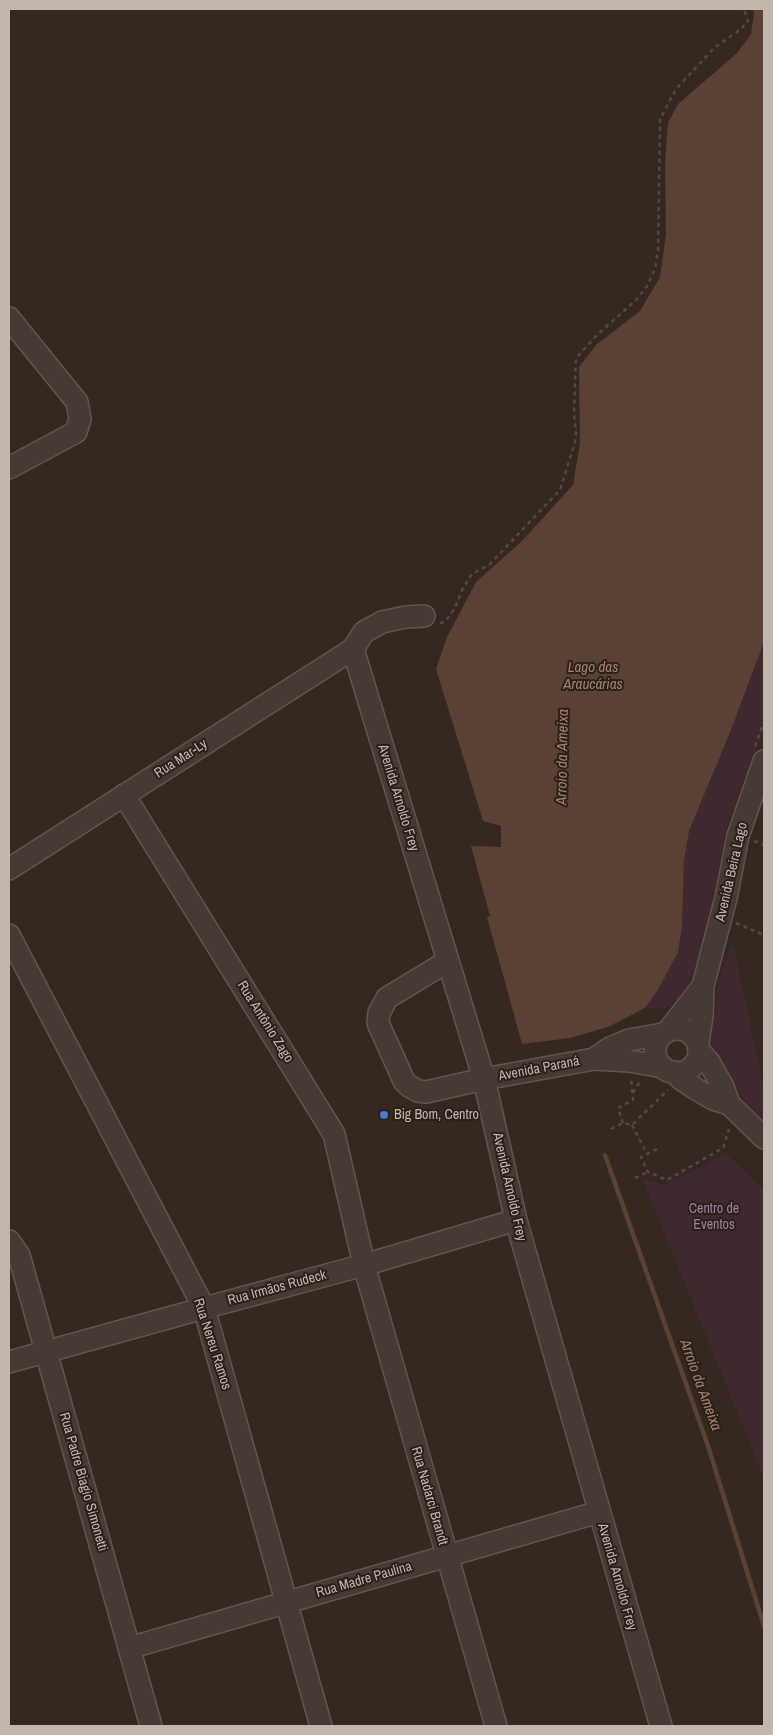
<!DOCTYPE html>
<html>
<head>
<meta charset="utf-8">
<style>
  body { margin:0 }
  #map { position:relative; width:773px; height:1735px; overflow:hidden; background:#352820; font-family:"Archivo Narrow",sans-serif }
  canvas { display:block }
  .frame { position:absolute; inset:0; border:10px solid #c3b6ae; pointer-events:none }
</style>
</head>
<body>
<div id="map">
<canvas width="773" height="1735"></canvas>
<div class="frame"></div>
</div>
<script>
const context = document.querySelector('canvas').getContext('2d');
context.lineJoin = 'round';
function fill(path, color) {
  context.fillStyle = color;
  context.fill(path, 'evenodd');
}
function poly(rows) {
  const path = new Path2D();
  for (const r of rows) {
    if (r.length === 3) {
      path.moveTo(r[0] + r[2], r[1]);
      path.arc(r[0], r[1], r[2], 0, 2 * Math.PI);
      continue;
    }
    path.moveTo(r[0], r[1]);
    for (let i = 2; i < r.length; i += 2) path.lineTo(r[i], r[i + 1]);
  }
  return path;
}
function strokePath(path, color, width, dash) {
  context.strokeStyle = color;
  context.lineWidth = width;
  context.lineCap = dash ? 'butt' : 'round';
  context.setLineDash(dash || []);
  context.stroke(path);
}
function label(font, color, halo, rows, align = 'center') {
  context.font = font + ' "Archivo Narrow",sans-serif';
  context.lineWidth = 4;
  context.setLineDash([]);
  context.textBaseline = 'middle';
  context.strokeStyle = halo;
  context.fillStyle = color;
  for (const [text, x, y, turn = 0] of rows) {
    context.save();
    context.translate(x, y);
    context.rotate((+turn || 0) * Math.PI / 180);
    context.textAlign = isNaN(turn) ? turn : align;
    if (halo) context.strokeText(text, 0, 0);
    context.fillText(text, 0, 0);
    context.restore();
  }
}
fill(poly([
  [764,642,764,729,727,826,715,897,695,969,686,988,676,1001,665,1009,645,1008,658,990,682,926,684,861,689,831,731,730],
  [734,947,764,1089,764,1121,747,1104,728,1079,711,1047,709,1034,718,984,728,953],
  [725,1153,764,1190,764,1478,642,1178,665,1185,710,1162]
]), '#3f292f');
fill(poly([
  [752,9,764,9,764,642,731,730,689,831,684,861,682,926,678,952,658,990,645,1008,608,1027,570,1038,522,1044,487,917,490,916,471,846,501,847,501,826,483,821,436,669,447,637,476,582,520,543,573,485,580,443,579,367,596,345,640,311,660,277,666,234,665,163,668,123,678,104,737,53,751,34,754,13]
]), '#5a4133');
strokePath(poly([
  [605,1155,708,1446,764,1626]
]), '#5a4133', 4.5);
const minor = poly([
  [9,318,77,402,80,419,76,432,9,468],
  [353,649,484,1079,516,1220,661,1726],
  [124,795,334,1134,364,1265,496,1726],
  [9,869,353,649,364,632,382,622,406,617,424,616],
  [9,935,204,1308,321,1726],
  [448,961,387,998,379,1013,378,1023,404,1081,409,1086,418,1091,426,1092,484,1079,594,1059,629,1061,663,1067],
  [677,1051,22],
  [668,1031,703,986],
  [698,1042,702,1016,703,986,726,898,738,836,764,761],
  [700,1052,709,1062,715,1073,723,1087,729,1104,764,1138],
  [594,1059,610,1048,629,1040,663,1034],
  [674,1072,681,1079,696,1089,713,1099,729,1104],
  [9,1241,19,1255,151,1726],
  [9,1362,204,1308,364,1265,516,1220],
  [129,1648,599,1512]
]);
strokePath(minor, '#61554e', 24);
strokePath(poly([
  [440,623,445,622,455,608,462,590,472,574,489,565,560,490,575,442,576,432,574,414,576,358,596,336,636,300,647,286,655,269,658,251,660,119,676,89,714,48,741,29,748,21,744,9],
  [755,746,764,722],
  [754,841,764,845],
  [736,923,764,935],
  [633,1093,641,1080],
  [623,1123,618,1108,633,1100,631,1078],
  [632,1125,647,1154],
  [611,1129,623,1123,632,1125,668,1090],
  [657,1149,641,1157,648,1172,667,1180,723,1148,729,1129],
  [635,1178,648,1172]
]), '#584546', 2.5, [4, 4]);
strokePath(minor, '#463a34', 21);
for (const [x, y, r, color] of [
  [384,1115,5,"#3f7fe0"]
]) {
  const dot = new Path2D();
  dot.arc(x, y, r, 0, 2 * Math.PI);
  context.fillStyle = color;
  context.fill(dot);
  strokePath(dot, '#2a2019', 2);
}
label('14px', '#c3b6ae', '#2a2019', [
  ["Rua Mar-Ly",181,759,-33],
  ["Avenida Arnoldo Frey",398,798,73],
  ["Avenida Beira Lago",732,872,-77],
  ["Rua Antônio Zago",265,1022,58],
  ["Avenida Paraná",539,1069,-11],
  ["Avenida Arnoldo Frey",509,1187,77],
  ["Rua Irmãos Rudeck",277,1288,-15],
  ["Rua Nereu Ramos",212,1344,72],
  ["Rua Padre Biagio Simonetti",83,1482,74],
  ["Rua Nadarci Brandt",429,1496,74],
  ["Avenida Arnoldo Frey",617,1577,74],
  ["Rua Madre Paulina",364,1580,-16]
]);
label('14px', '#c3b6ae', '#2a2019', [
  ["Big Bom, Centro",394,1115]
], 'left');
label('14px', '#a27ea2', '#2a2019', [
  ["Centro de",714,1209],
  ["Eventos",714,1225]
]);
label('italic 15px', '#a68370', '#2a2019', [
  ["Lago das",593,668],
  ["Araucárias",593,685],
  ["Arroio da Ameixa",563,757,-89],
  ["Arroio da Ameixa",700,1385,70]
]);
</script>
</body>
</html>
